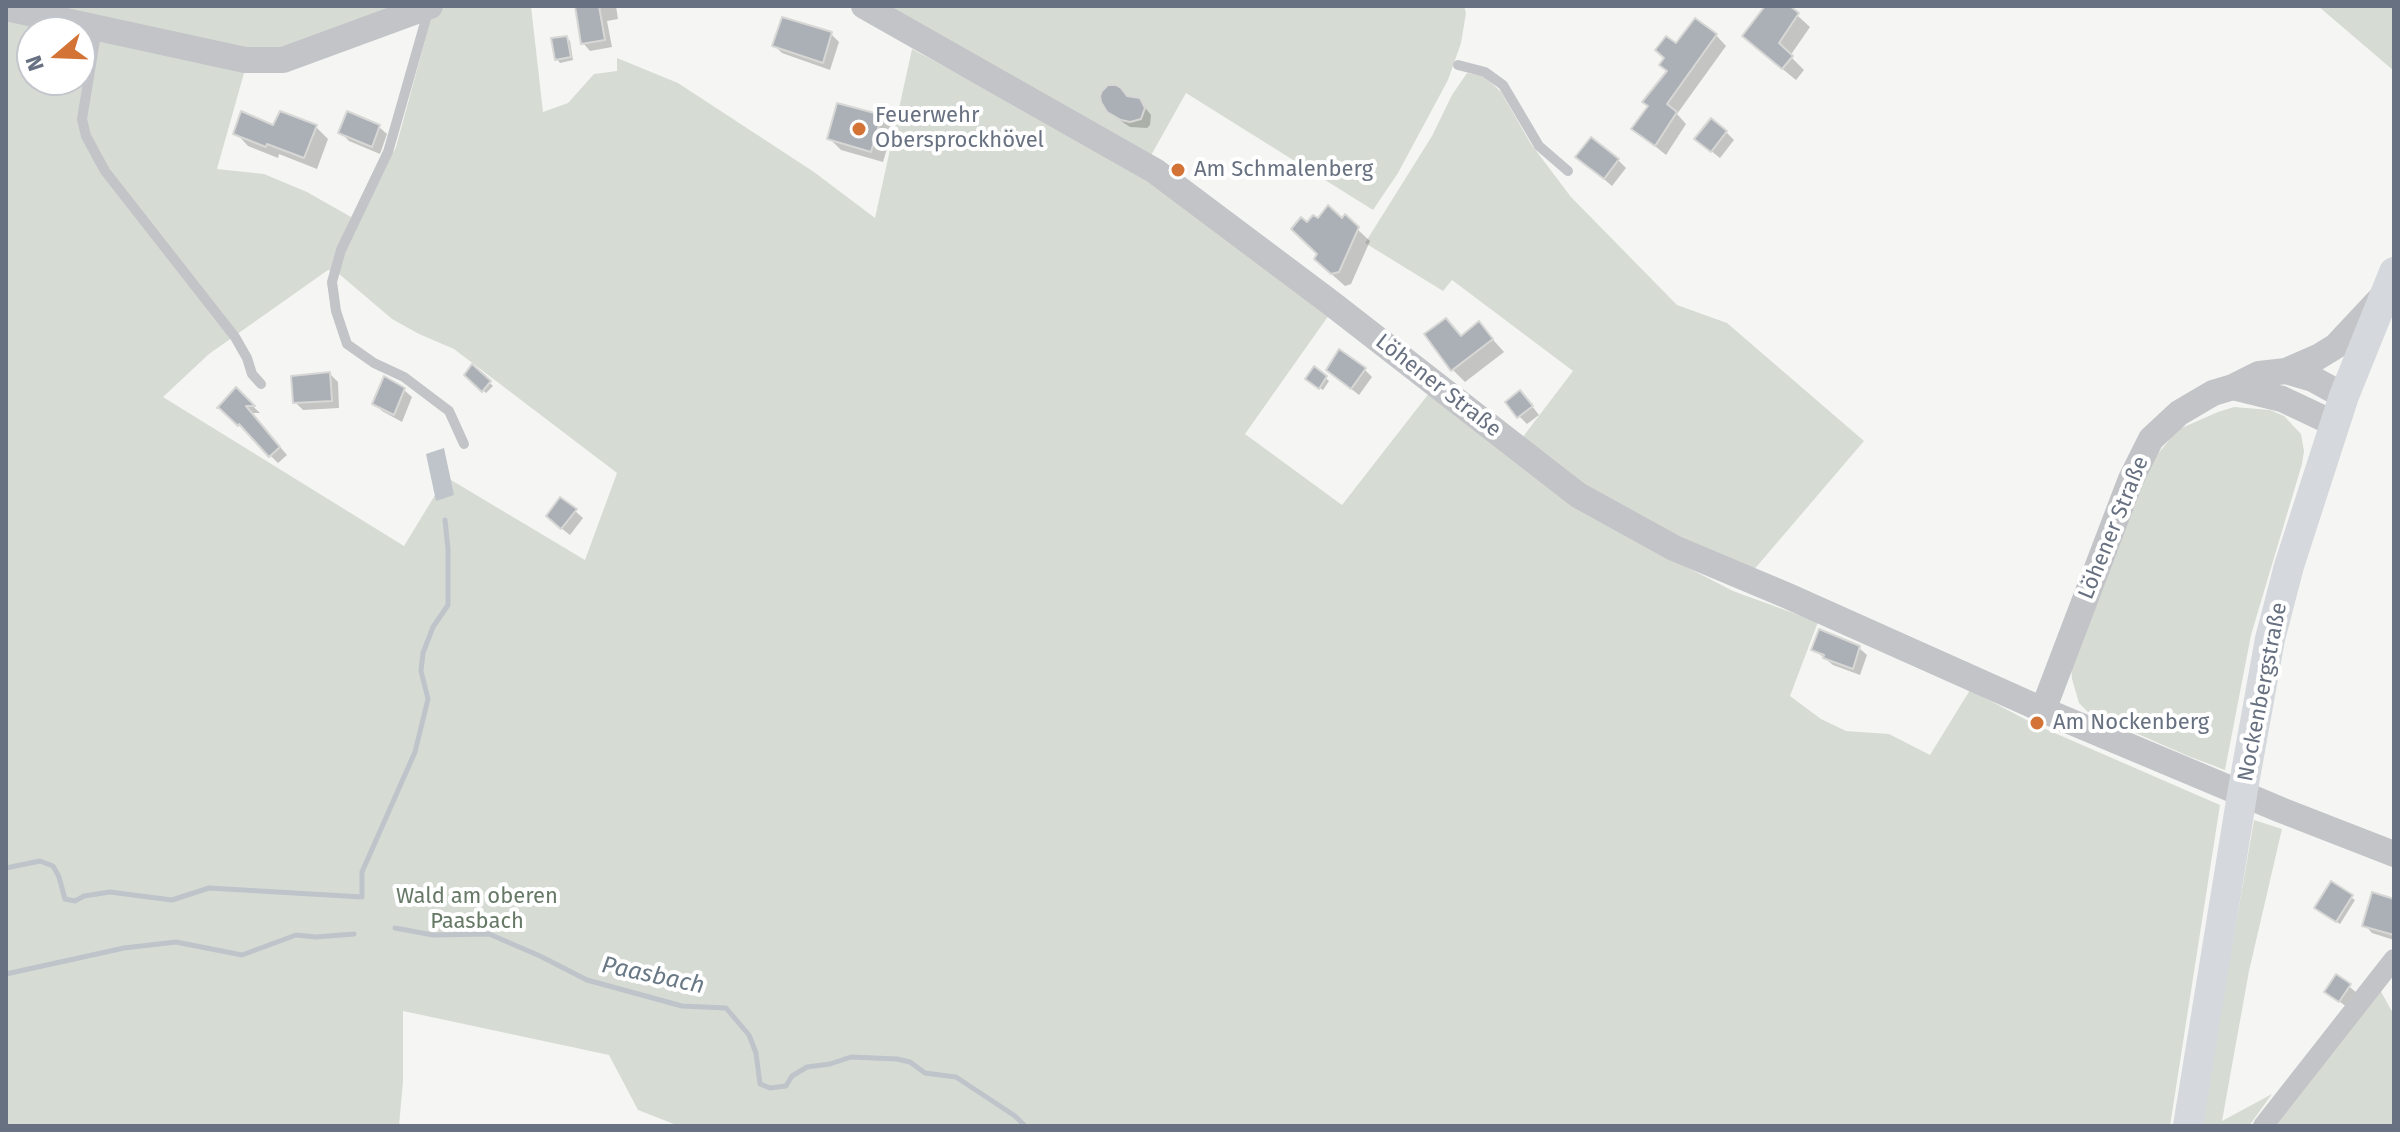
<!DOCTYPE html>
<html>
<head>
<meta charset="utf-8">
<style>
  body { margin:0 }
  #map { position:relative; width:2400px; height:1132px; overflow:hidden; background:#f5f6f3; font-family:"Fira Sans",sans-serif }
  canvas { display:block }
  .frame { position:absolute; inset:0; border:8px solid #687181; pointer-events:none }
  .north { position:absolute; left:16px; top:16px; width:80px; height:80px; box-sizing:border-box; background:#fff; border:2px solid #c3c6cd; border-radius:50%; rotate:251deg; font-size:22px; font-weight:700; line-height:32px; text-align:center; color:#687181 }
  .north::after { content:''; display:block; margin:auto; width:28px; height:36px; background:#d37436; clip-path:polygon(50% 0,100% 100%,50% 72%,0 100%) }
</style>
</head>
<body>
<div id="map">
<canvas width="2400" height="1132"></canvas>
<div class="frame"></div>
<div class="north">N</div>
</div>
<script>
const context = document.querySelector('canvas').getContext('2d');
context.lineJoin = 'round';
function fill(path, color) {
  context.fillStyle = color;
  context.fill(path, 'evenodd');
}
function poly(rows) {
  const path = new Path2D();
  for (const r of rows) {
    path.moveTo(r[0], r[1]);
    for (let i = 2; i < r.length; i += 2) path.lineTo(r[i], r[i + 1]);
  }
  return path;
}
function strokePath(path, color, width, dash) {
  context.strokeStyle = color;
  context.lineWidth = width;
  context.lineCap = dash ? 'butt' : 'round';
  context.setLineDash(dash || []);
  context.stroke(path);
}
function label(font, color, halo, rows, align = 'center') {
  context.font = font + ' "Fira Sans",sans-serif';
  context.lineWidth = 8;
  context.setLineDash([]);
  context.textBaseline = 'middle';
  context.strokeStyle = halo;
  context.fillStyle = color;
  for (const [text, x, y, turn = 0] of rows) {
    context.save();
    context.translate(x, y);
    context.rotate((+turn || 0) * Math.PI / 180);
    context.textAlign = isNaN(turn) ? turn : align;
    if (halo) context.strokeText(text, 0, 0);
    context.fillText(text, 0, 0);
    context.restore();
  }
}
fill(poly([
  [40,6,397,6,286,50,247,53],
  [451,6,531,6,543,112,568,103,594,74,617,71,617,58,678,83,814,172,875,218,912,49,1142,173,1329,315,1245,434,1342,505,1430,392,1673,560,1733,591,1818,622,1790,696,1821,719,1846,731,1889,734,1930,755,1970,690,2034,724,2220,805,2170,1126,679,1126,638,1110,609,1055,403,1011,403,1081,399,1126,6,1126,6,17,72,32,32,32,32,80,80,80,80,34,246,66,217,169,264,174,307,192,351,217,331,271,328,270,209,354,163,397,404,546,446,477,585,560,617,473,454,349,419,334,392,319,338,273,344,253,396,147,433,11],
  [879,6,1464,6,1466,13,1461,43,1448,80,1398,173,1373,210,1186,93,1149,159],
  [2318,6,2394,6,2394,71],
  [1467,73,1484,76,1501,92,1531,144,1571,197,1677,305,1727,323,1864,441,1752,572,1677,538,1582,488,1519,442,1573,371,1452,280,1443,291,1365,243,1432,136,1452,95],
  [2234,407,2270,410,2284,416,2301,434,2304,451,2302,464,2251,635,2225,770,2188,756,2088,712,2079,703,2072,679,2071,666,2135,497,2153,460,2177,430,2218,412],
  [2254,820,2282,829,2249,971,2222,1121,2272,1094,2249,1126,2201,1126],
  [2379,988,2394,1015,2394,1126,2268,1126]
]), '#d6dcd4');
fill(poly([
  [444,448,454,495,436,501,426,454]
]), '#bec4ca');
fill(poly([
  [577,6,616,6,618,19,607,21,612,47,590,51,583,43],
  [1768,6,1787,6,1810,27,1790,56,1804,70,1796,80,1757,48],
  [831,34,839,42,830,70,782,53,774,45],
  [1716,35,1726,46,1677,114,1686,124,1666,155,1634,129,1649,107,1669,72,1676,46],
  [566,38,570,41,573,60,560,63,557,59],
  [1129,98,1139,100,1151,115,1150,125,1147,128,1130,127,1118,119,1109,111],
  [880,116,893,129,883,162,841,150,829,138],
  [316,127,328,139,317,169,279,154,278,158,248,146,236,133,274,128],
  [379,127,387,134,380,154,349,141,341,133],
  [1726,132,1734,140,1720,158,1705,146],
  [1578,157,1618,160,1626,168,1612,186],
  [1345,218,1370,241,1351,284,1345,286,1328,271,1308,225,1343,221],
  [1479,324,1504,352,1465,382,1452,369,1462,338],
  [473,367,493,386,486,393,466,375],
  [1315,369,1329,381,1323,390,1311,382],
  [1364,369,1372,377,1359,395,1336,377],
  [330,374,338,382,339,408,303,410,295,402],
  [236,390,260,413,251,413,287,455,278,463,229,415],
  [404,390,412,397,402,422,382,411,374,403],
  [1528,401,1539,415,1527,424,1519,416],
  [575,511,583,518,570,535,556,524],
  [1859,648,1867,655,1860,675,1833,665,1813,649],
  [2331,884,2355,900,2340,924,2319,911],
  [2394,901,2394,940,2372,933,2365,925],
  [2337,976,2358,994,2348,1008,2327,992]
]), '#0003');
strokePath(poly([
  [6,868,40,861,53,866,59,877,65,899,75,901,84,896,110,892,172,900,209,888,362,897,362,872,415,752,428,699,421,671,423,653,433,627,448,605,448,549,445,520],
  [395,928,433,935,489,934,540,956,587,980,682,1006,726,1008,749,1035,756,1053,760,1084,770,1088,786,1086,792,1076,807,1067,830,1064,851,1057,897,1059,910,1062,925,1073,956,1077,1015,1116,1025,1126],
  [6,974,124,948,176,942,242,955,296,935,316,937,354,934]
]), '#bec4ca', 5);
const building = poly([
  [575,6,599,6,605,40,581,44,575,6],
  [1765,6,1790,6,1799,13,1779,43,1793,56,1782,69,1742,36,1765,6],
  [782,17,832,32,823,63,772,46,782,17],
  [1695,18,1717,34,1667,104,1677,112,1655,146,1631,129,1648,106,1642,102,1667,71,1659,65,1664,58,1655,50,1666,36,1676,43,1695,18],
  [567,36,571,57,555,60,551,38,567,36],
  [1108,85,1116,85,1121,88,1127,96,1140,98,1145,108,1141,119,1130,122,1121,120,1107,112,1101,102,1100,96,1102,91,1108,85],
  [837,103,882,115,871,152,827,139,837,103],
  [241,111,273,125,280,111,317,125,304,158,267,144,266,147,233,134,241,111],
  [347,111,380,125,372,147,338,133,347,111],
  [1711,118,1727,131,1711,152,1694,139,1711,118],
  [1591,137,1619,159,1604,179,1575,157,1591,137],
  [1328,205,1342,218,1345,214,1359,227,1339,272,1331,274,1314,259,1317,254,1291,229,1301,217,1307,222,1313,215,1318,218,1328,205],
  [1446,318,1461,336,1479,321,1493,339,1451,371,1424,334,1446,318],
  [1339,349,1366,368,1351,389,1326,370,1339,349],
  [472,364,491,381,482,392,464,375,472,364],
  [1314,366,1327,376,1319,389,1305,379,1314,366],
  [330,372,332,401,293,403,291,376,330,372],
  [384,376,405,388,394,415,372,404,384,376],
  [236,387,255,406,246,406,280,447,269,457,239,424,238,426,219,408,217,408,236,387],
  [1520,390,1533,406,1517,418,1505,402,1520,390],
  [560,497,577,509,561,529,546,516,560,497],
  [1819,629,1860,646,1853,669,1823,658,1824,655,1811,650,1819,629],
  [2331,881,2353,895,2336,922,2314,908,2331,881],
  [2372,892,2394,899,2394,935,2362,926,2372,892],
  [2336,974,2351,984,2339,1002,2324,992,2336,974]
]);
fill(building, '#abafb6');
strokePath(building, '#d7d7d5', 2);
strokePath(poly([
  [428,12,388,152,341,250,332,282,336,311,347,344,374,363,404,377,449,411,464,444],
  [97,28,82,119,86,136,105,171,235,337,247,358,252,374,261,384],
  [1458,65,1485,72,1503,85,1539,146,1568,171]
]), '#c2c4c8', 10);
strokePath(poly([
  [2263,1126,2394,959]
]), '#c2c4c8', 20);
strokePath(poly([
  [864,6,1155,171,1331,303,1578,495,1674,548,1788,596,2043,710,2281,810,2394,854],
  [6,8,245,60,283,60,430,6],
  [2286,371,2313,379,2344,396],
  [2233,387,2282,399,2335,424],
  [2043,710,2131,479,2151,439,2179,413,2213,393,2233,387,2259,374,2286,371,2318,357,2336,346,2381,298]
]), '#c2c4c8', 26);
strokePath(poly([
  [2188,1126,2243,789,2270,639,2289,566,2344,396,2394,272]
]), '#d5d8dc', 30);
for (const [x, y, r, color] of [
  [859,129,8,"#d37436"],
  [1178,170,8,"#d37436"],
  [2037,723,8,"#d37436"]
]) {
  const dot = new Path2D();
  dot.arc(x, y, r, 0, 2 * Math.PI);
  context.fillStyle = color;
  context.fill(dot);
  strokePath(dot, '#fff', 3);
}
label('22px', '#687181', '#fff', [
  ["Feuerwehr",875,116],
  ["Obersprockhövel",875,141],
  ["Am Schmalenberg",1194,170],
  ["Am Nockenberg",2053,723]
], 'left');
label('22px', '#687181', '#fff', [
  ["Löhener Straße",1438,386,38],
  ["Löhener Straße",2114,528,-68],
  ["Nockenbergstraße",2263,692,-79]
]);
label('22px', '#667966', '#fff', [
  ["Wald am oberen",477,897],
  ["Paasbach",477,922]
]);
label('italic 24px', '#697885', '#fff', [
  ["Paasbach",653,976,12]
]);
</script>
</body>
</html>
